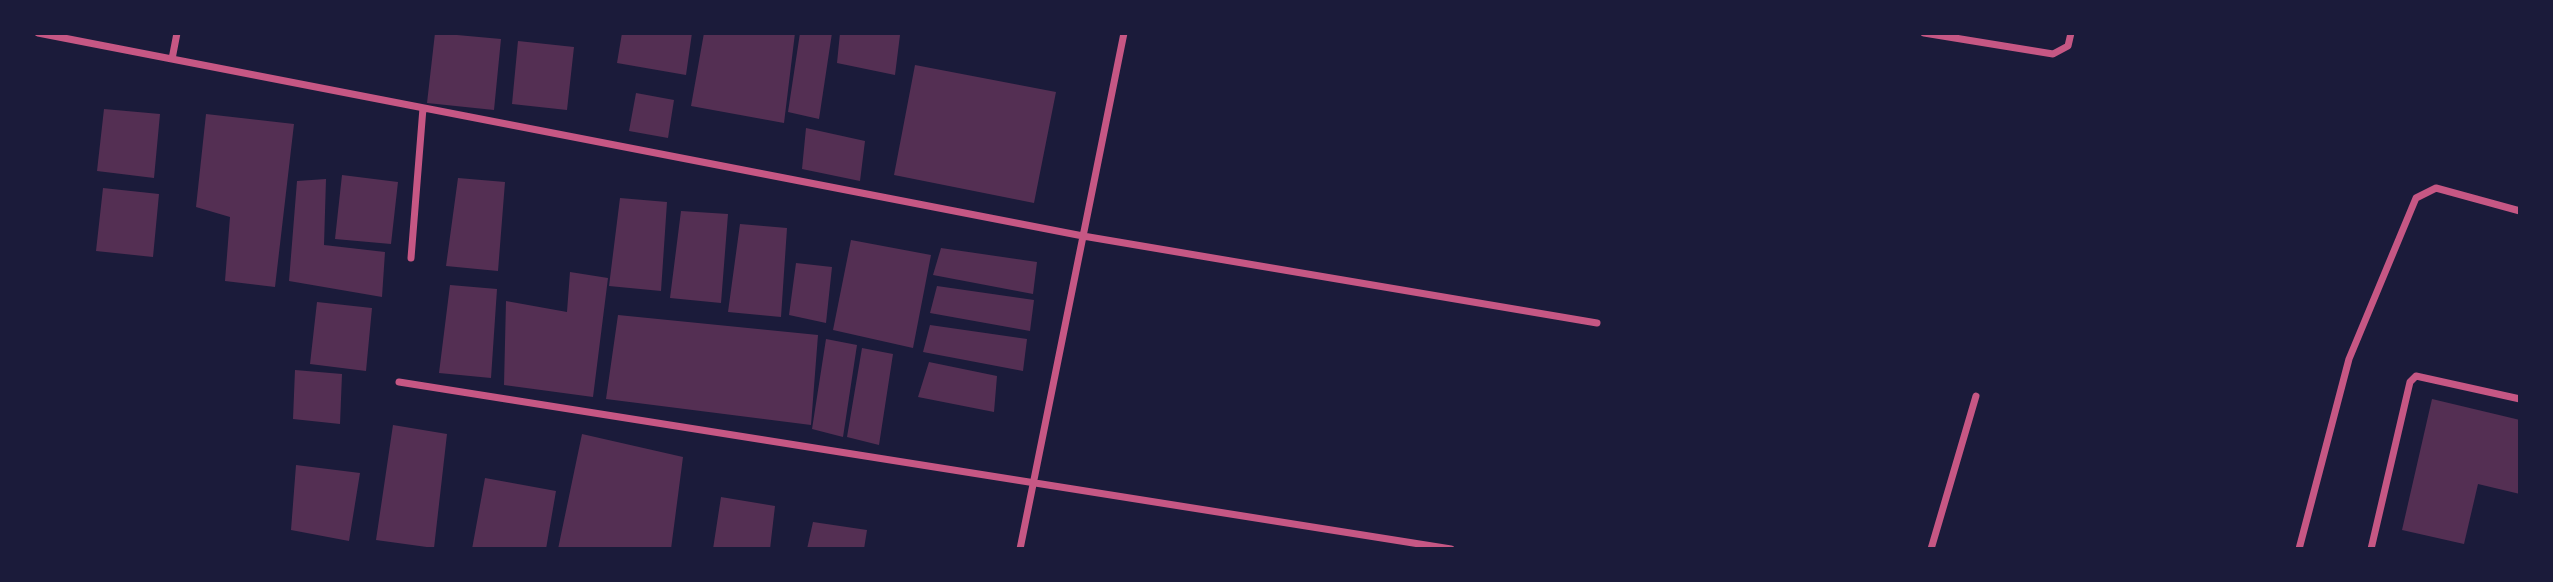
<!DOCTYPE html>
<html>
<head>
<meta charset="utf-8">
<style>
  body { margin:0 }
  #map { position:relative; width:2553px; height:582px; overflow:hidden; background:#1b1b3a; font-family:"Open Sans",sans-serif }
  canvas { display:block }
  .frame { position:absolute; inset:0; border:35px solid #1b1b3a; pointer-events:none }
</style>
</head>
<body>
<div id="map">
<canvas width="2553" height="582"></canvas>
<div class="frame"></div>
</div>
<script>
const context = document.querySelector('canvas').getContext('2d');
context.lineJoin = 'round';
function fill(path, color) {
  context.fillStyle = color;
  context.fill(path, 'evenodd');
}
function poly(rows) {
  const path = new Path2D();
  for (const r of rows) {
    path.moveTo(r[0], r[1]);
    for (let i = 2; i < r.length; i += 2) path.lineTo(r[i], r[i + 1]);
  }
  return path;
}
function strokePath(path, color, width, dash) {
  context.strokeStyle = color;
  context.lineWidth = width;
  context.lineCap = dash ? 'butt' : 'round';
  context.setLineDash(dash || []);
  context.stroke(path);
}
fill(poly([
  [435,33,501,39,494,110,427,103],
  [622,33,692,33,686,75,617,63],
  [704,33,795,33,784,123,691,106],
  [800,33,832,33,819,119,788,112],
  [840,33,900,35,895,75,837,63],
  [518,41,574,47,567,110,512,104],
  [915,65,1056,92,1034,203,894,175],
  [636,93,674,100,668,138,629,131],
  [104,109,160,114,154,178,97,171],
  [206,114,294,124,275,287,225,281,230,217,196,207],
  [806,128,865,141,860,181,802,169],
  [342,175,398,182,391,244,335,239],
  [458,178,505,182,498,271,446,266],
  [326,179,324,245,385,252,382,297,289,281,297,181],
  [103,188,159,194,153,257,96,251],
  [620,198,667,202,661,291,609,286],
  [681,211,728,214,721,303,670,298],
  [740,224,787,228,781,317,728,312],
  [851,240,931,255,913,348,833,330],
  [941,248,1037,262,1033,294,933,275],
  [796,263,832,267,826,323,789,315],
  [570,272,608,278,593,397,504,385,506,301,567,312],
  [450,285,497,289,491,378,439,373],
  [937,286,1034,300,1030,331,930,313],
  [317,302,372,308,366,371,310,364],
  [618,315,818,335,811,425,606,399],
  [930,325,1027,339,1023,371,923,352],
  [826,339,857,345,843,437,812,429],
  [862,348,893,354,879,445,847,437],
  [929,362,997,376,994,412,918,397],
  [295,370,342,374,340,424,293,419],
  [2432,399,2520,420,2520,494,2478,484,2464,544,2402,530],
  [393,425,447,434,434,548,376,540],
  [582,434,683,457,671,549,558,549],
  [296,465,360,473,349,541,291,530],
  [485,478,556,491,546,549,472,549],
  [721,497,775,506,770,549,713,549],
  [813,522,867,530,864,549,807,549]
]), '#542f53');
strokePath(poly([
  [38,33,1083,236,1597,323],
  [1924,33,2053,54,2068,46,2071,33],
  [172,59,177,33],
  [411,258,423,108],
  [399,382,1451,549],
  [1020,549,1124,33],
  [1931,549,1976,396],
  [2299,549,2349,359,2416,198,2436,188,2520,211],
  [2371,549,2410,382,2416,376,2520,399]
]), '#c65784', 7);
</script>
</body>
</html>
